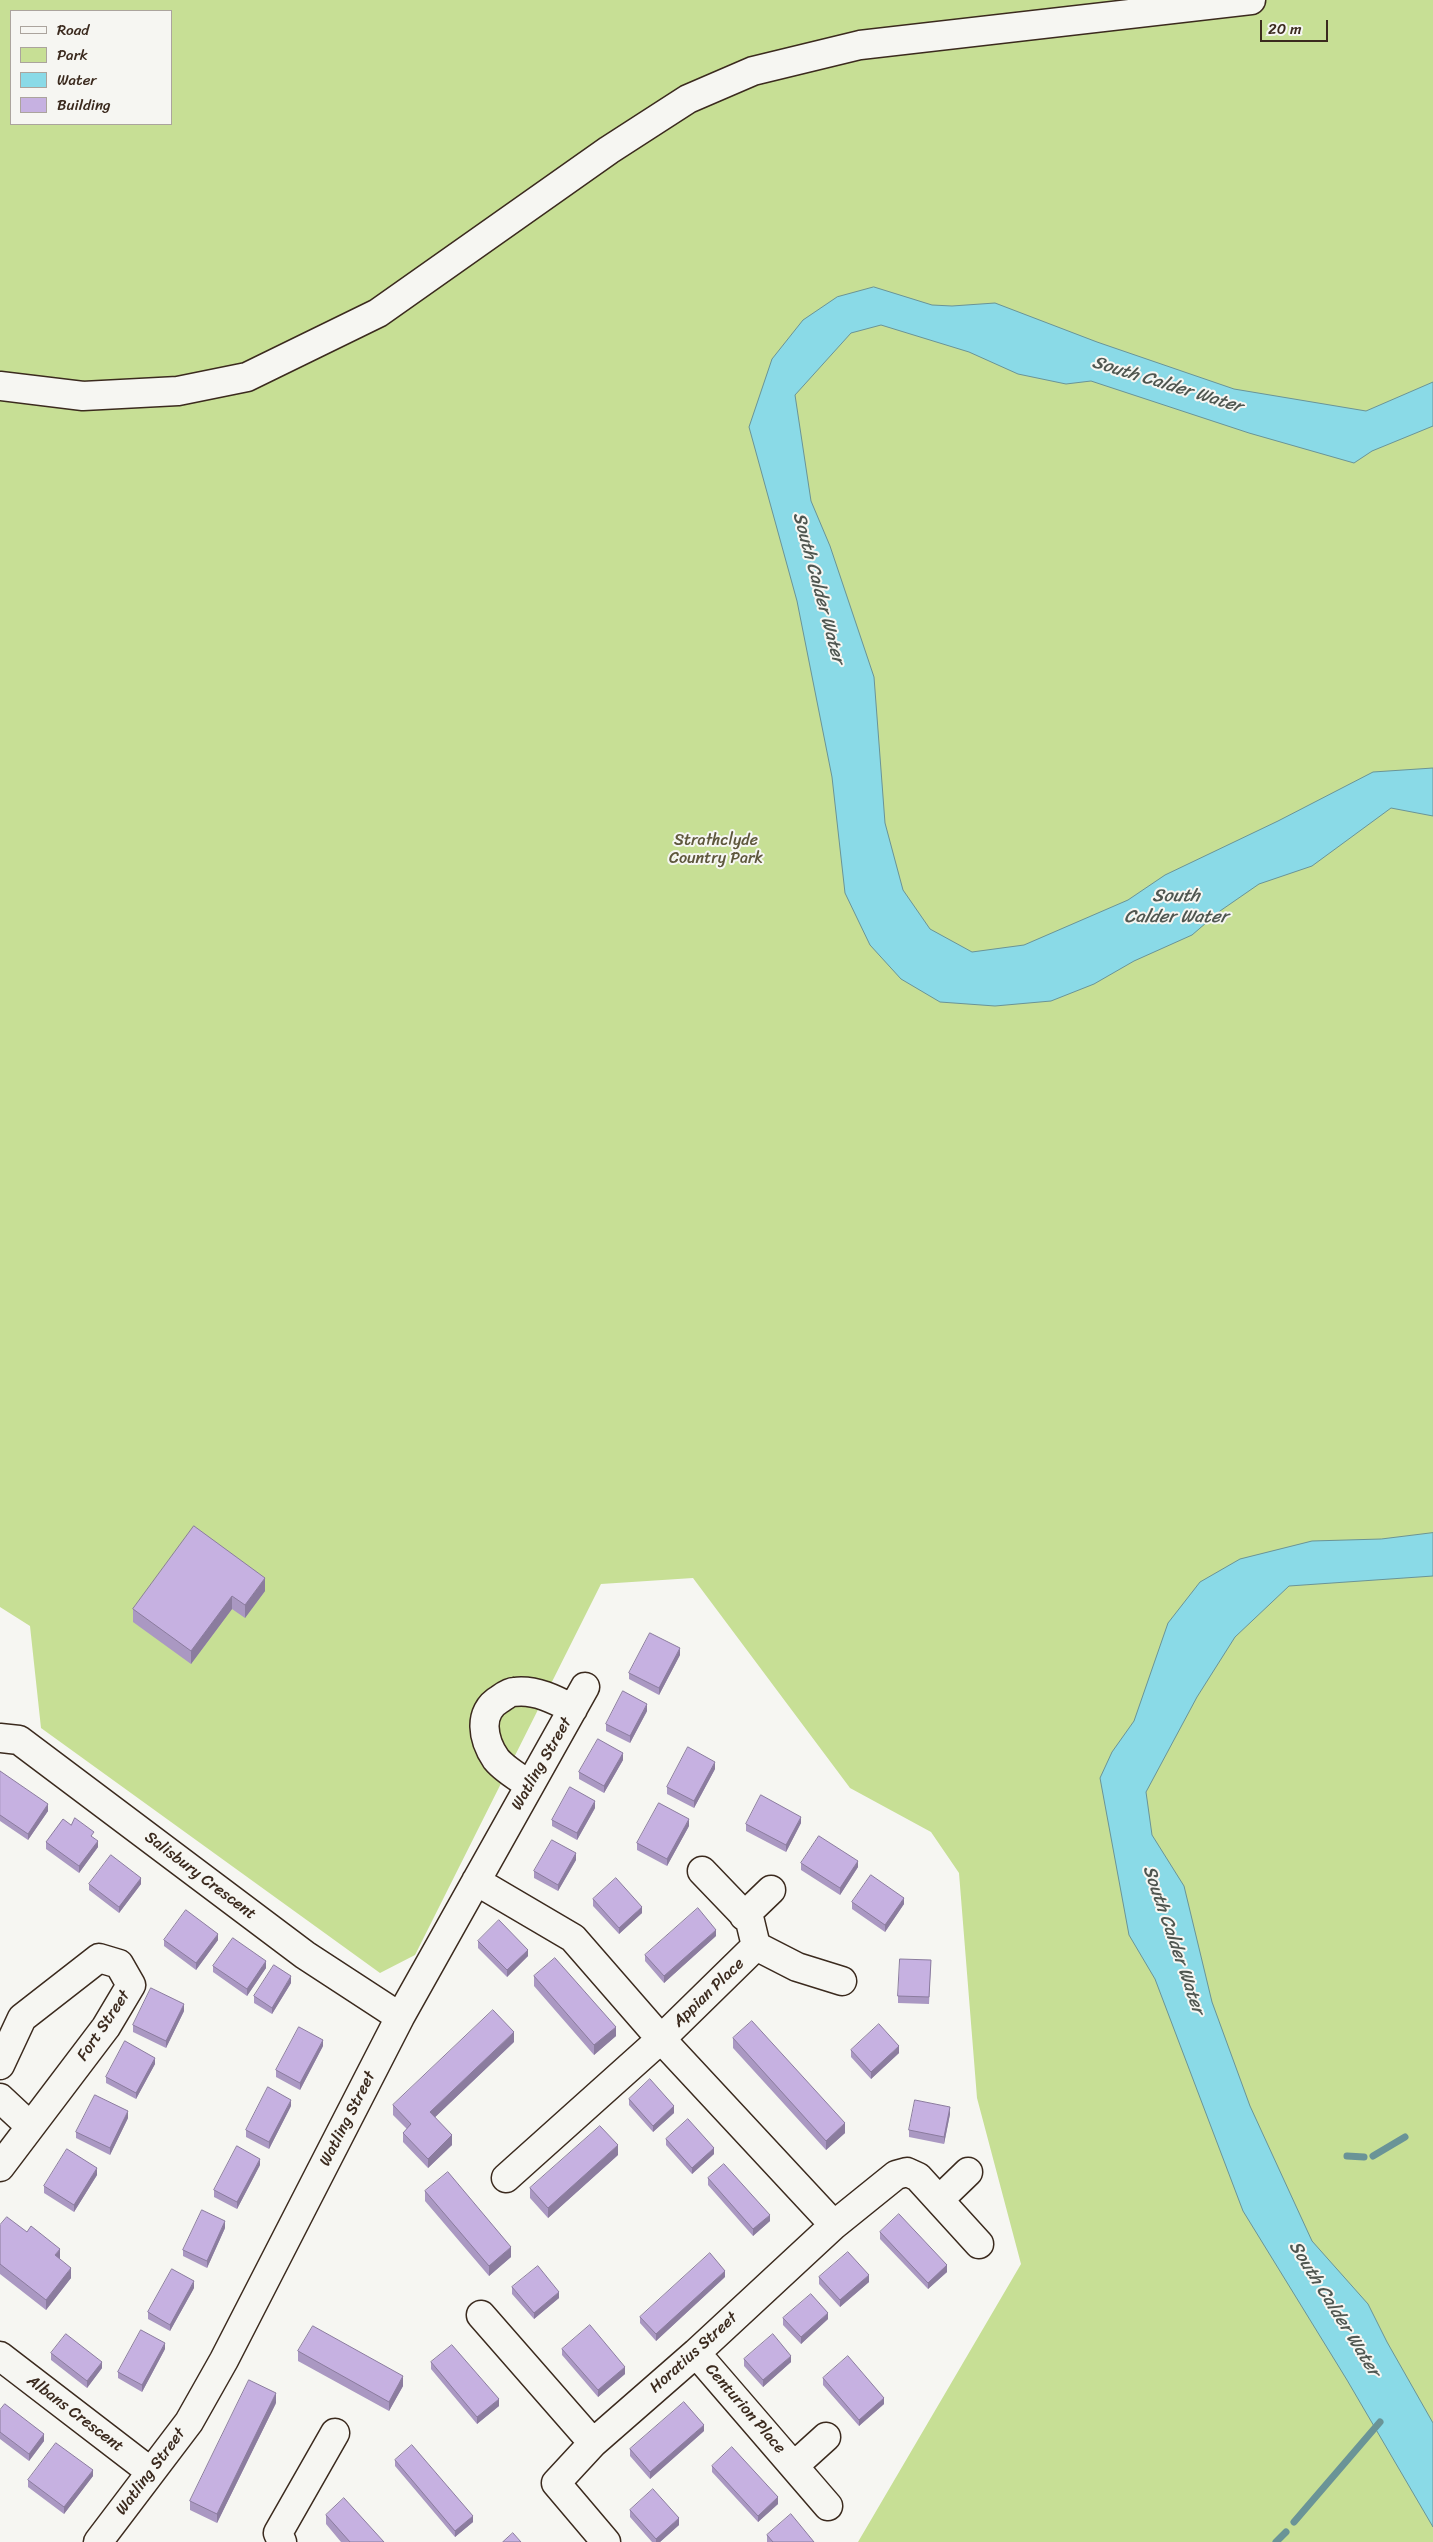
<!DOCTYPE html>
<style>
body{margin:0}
#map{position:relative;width:1433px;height:2542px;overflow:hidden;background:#f6f6f2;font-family:Sriracha,sans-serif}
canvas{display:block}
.legend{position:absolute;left:10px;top:10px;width:162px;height:115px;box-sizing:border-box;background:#f6f6f2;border:1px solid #aba49d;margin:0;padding:6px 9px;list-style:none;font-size:15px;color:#3b2a1e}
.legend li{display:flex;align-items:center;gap:10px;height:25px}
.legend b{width:25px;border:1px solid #aba49d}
.scale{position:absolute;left:1260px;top:20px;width:68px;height:22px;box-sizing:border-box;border:2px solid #3b2a1e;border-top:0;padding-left:6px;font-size:15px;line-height:18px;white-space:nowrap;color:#3b2a1e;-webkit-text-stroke:4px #f6f6f2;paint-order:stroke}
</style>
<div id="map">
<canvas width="1433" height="2542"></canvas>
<ul class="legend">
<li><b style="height:6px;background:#f6f6f2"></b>Road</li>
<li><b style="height:14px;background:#c7df95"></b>Park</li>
<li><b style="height:14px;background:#8adae7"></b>Water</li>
<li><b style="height:14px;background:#c6b1e1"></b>Building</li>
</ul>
<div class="scale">20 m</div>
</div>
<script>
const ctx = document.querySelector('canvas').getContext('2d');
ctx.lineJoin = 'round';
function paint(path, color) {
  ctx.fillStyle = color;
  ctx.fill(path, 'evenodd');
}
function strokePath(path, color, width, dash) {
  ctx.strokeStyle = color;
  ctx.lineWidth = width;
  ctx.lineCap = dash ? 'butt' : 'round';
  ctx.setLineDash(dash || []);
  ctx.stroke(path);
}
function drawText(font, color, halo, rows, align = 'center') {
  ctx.font = font + ' Sriracha,sans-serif';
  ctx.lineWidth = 4;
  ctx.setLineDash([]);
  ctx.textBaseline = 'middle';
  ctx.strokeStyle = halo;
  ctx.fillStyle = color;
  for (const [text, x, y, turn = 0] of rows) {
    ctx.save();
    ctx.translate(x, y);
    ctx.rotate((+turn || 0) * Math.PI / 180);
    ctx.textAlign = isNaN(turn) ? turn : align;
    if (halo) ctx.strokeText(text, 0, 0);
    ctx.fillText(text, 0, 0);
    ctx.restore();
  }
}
paint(new Path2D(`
 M 0,0 L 1433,0 L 1433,2542 L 858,2542 L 1021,2264 L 977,2098 L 959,1873 L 931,1832 L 850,1788 L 693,1578 L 601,1584 L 415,1955 L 380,1973 L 41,1728 L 30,1626 L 0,1607 ZM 11,11 L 171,11 L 171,124 L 11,124 Z`), '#c7df95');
const water = new Path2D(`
 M 874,287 L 932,305 L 952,306 L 995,303 L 1097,342 L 1234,389 L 1366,411 L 1433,382 L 1433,426 L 1372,451 L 1354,463 L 1249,433 L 1091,381 L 1066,384 L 1018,374 L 969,352 L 881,325 L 851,333 L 795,395 L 811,501 L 830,546 L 874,677 L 885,823 L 903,890 L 930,929 L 972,952 L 1024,945 L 1128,900 L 1165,875 L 1278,821 L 1373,772 L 1433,768 L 1433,816 L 1391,808 L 1312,866 L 1259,884 L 1220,911 L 1192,935 L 1134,961 L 1094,984 L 1051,1001 L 995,1006 L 940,1002 L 901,979 L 870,945 L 845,893 L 832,777 L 797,601 L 749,427 L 772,359 L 803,320 L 837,297 Z
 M 1433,1533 L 1433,1576 L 1289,1586 L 1235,1637 L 1197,1697 L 1146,1792 L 1152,1835 L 1184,1886 L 1212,2002 L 1250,2106 L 1312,2241 L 1368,2304 L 1387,2342 L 1433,2423 L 1433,2527 L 1347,2380 L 1243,2211 L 1155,1979 L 1129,1935 L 1100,1778 L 1112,1752 L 1134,1721 L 1168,1623 L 1200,1582 L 1240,1559 L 1312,1541 L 1381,1539 Z`);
paint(water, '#8adae7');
strokePath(water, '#6a9497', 1);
strokePath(new Path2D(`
 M 1347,2156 L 1364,2157
 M 1373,2156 L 1405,2137
 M 1294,2522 L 1380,2422
 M 1276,2542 L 1286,2532`), '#6a9497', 7);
const minor = new Path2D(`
 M 0,386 L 83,396 L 178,391 L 247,377 L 378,313 L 609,150 L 657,119 L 688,99 L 753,71 L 860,45 L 1251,0
 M 0,1738 L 19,1740 L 305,1955 L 400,2017
 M 530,1785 C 519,1778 504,1769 496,1759 C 483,1740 477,1712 500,1699 C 504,1696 510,1692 514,1692 C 535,1689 556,1700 573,1709
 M 702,1871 L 750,1921 L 756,1946
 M 476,1881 L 573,1938 L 661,2039 L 834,2225 L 696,2353 L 593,2443 L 556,2483 L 606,2542
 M 744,1916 L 771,1890
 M 0,2065 L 22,2018 L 99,1958 L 119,1964 L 131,1985 L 106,2027 L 0,2167
 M 0,2098 L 30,2126
 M 506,2178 L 661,2039 L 756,1946 L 797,1967 L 842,1981
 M 939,2200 L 968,2172
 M 834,2225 L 896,2175 L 907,2172 L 918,2177 L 979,2244
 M 481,2315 L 593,2443
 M 696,2353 L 828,2506
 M 0,2356 L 151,2472
 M 794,2466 L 826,2437
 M 98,2542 L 189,2422 L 224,2360 L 400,2017 L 585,1687
 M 282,2542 L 278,2533 L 335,2433`);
strokePath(minor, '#3b2a1e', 31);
strokePath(minor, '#f6f6f2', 28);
paint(new Path2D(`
 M 265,1591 L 245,1618 L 232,1609 L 191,1664 L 133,1622 L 133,1609 Z
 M 680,1655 L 659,1695 L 629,1679 L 629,1673 Z
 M 647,1711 L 630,1743 L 606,1731 L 606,1724 Z
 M 623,1760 L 604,1793 L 579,1779 L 579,1772 Z
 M 715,1769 L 694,1808 L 667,1794 L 667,1787 Z
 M 0,1771 L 48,1811 L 28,1840 L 0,1821 Z
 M 595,1808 L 577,1840 L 552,1826 L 552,1820 Z
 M 801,1823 L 786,1852 L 746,1831 L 746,1824 Z
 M 71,1825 L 94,1838 L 98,1847 L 79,1873 L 46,1849 L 46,1842 Z
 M 689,1826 L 667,1866 L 637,1850 L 637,1843 Z
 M 576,1860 L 558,1891 L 534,1878 L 534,1871 Z
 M 801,1863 L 858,1867 L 840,1895 L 801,1870 Z
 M 89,1884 L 141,1884 L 119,1913 L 89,1890 Z
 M 593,1899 L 642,1913 L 619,1934 L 593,1906 Z
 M 852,1902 L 904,1904 L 885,1932 L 852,1909 Z
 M 716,1936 L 664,1983 L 645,1961 L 645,1955 Z
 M 164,1940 L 218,1940 L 196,1970 L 164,1946 Z
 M 478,1941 L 528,1956 L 507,1977 L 478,1948 Z
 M 931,1960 L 929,2004 L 898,2003 L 898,1996 Z
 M 213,1966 L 266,1968 L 247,1996 L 213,1972 Z
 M 534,1976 L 616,2036 L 594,2055 L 534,1986 Z
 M 291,1983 L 272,2014 L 254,2003 L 254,1996 Z
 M 184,2011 L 166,2048 L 133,2032 L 133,2025 Z
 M 733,2038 L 845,2133 L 826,2150 L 733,2048 Z
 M 514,2042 L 435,2117 L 452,2145 L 428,2168 L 403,2142 L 403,2133 L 407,2129 L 393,2115 L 393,2105 Z
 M 323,2046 L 300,2090 L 276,2077 L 276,2070 Z
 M 851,2050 L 899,2053 L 871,2079 L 851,2057 Z
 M 155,2064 L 136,2099 L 106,2083 L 106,2077 Z
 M 629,2099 L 674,2113 L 653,2132 L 629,2105 Z
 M 291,2106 L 269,2149 L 246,2137 L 246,2130 Z
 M 950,2114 L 944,2144 L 909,2137 L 909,2130 Z
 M 128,2118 L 110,2155 L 76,2138 L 76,2132 Z
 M 666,2139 L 714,2154 L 692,2174 L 666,2145 Z
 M 618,2155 L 548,2218 L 530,2198 L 530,2188 Z
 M 260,2165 L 237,2209 L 214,2197 L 214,2190 Z
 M 97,2175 L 74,2212 L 44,2193 L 44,2186 Z
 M 708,2178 L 770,2221 L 753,2236 L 708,2185 Z
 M 425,2191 L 511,2257 L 489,2276 L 425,2201 Z
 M 0,2225 L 60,2259 L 71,2278 L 46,2310 L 0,2274 Z
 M 225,2228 L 207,2268 L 183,2256 L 183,2250 Z
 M 880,2232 L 947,2272 L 928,2289 L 880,2239 Z
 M 725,2277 L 656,2341 L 640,2323 L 640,2317 Z
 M 819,2277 L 869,2282 L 840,2307 L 819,2284 Z
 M 512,2287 L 559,2298 L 534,2319 L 512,2294 Z
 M 194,2288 L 170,2331 L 148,2319 L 148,2312 Z
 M 783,2318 L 828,2319 L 801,2344 L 783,2325 Z
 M 165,2349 L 142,2392 L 118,2378 L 118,2372 Z
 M 562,2349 L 625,2374 L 598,2397 L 562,2355 Z
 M 298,2351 L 403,2386 L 389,2411 L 298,2361 Z
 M 51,2353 L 102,2368 L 87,2388 L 51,2360 Z
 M 744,2359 L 791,2362 L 763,2387 L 744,2366 Z
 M 431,2362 L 499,2406 L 477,2424 L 431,2369 Z
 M 823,2378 L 884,2404 L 859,2426 L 823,2385 Z
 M 276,2403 L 217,2523 L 190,2510 L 190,2501 Z
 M 0,2410 L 44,2441 L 29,2461 L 0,2439 Z
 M 704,2431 L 650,2479 L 630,2456 L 630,2449 Z
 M 395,2460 L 473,2522 L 455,2537 L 395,2466 Z
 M 712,2466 L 778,2504 L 758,2522 L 712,2472 Z
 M 93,2476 L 64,2514 L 28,2487 L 28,2480 Z
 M 630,2510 L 679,2525 L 660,2542 L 652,2542 L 630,2517 Z
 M 326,2515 L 384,2542 L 341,2542 L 326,2524 Z
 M 767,2535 L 814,2542 L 767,2542 Z`), '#aa98c2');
paint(new Path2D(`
 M 265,1578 L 265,1591 L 245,1618 L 245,1605 Z
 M 232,1596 L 232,1609 L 191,1664 L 191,1651 Z
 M 680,1648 L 680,1655 L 659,1695 L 659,1688 Z
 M 647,1704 L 647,1711 L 630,1743 L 630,1736 Z
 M 623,1753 L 623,1760 L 604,1793 L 604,1786 Z
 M 715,1762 L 715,1769 L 694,1808 L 694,1801 Z
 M 595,1801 L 595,1808 L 577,1840 L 577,1833 Z
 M 48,1804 L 48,1811 L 28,1840 L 28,1834 Z
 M 801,1817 L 801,1823 L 786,1852 L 786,1845 Z
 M 689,1819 L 689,1826 L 667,1866 L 667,1859 Z
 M 98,1841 L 98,1847 L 79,1873 L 79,1866 Z
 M 576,1853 L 576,1860 L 558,1891 L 558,1885 Z
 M 858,1861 L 858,1867 L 840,1895 L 840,1888 Z
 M 141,1878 L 141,1884 L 119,1913 L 119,1907 Z
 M 904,1898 L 904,1904 L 885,1932 L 885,1925 Z
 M 642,1907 L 642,1913 L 619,1934 L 619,1928 Z
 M 716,1930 L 716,1936 L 664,1983 L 664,1976 Z
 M 218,1934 L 218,1940 L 196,1970 L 196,1963 Z
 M 528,1950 L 528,1956 L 507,1977 L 507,1970 Z
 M 266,1961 L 266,1968 L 247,1996 L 247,1989 Z
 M 291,1976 L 291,1983 L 272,2014 L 272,2008 Z
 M 184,2004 L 184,2011 L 166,2048 L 166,2041 Z
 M 616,2027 L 616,2036 L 594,2055 L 594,2045 Z
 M 514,2032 L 514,2042 L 430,2122 L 430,2112 Z
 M 323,2040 L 323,2046 L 300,2090 L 300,2083 Z
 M 899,2046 L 899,2053 L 871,2079 L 871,2072 Z
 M 155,2058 L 155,2064 L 136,2099 L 136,2093 Z
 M 291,2100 L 291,2106 L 269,2149 L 269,2142 Z
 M 674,2106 L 674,2113 L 653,2132 L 653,2126 Z
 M 950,2107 L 950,2114 L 944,2144 L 944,2137 Z
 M 128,2111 L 128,2118 L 110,2155 L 110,2148 Z
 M 845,2123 L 845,2133 L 826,2150 L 826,2141 Z
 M 452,2135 L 452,2145 L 428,2168 L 428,2159 Z
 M 618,2145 L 618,2155 L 548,2218 L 548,2208 Z
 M 714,2148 L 714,2154 L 692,2174 L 692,2168 Z
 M 260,2159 L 260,2165 L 237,2209 L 237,2202 Z
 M 97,2168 L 97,2175 L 74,2212 L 74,2205 Z
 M 770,2215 L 770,2221 L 753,2236 L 753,2229 Z
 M 225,2221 L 225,2228 L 207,2268 L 207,2261 Z
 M 511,2247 L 511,2257 L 489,2276 L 489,2266 Z
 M 60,2249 L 60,2259 L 55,2265 L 55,2255 Z
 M 947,2265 L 947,2272 L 928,2289 L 928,2283 Z
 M 71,2268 L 71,2278 L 46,2310 L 46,2300 Z
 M 725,2271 L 725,2277 L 656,2341 L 656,2334 Z
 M 869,2275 L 869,2282 L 840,2307 L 840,2300 Z
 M 194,2281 L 194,2288 L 170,2331 L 170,2325 Z
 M 559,2292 L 559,2298 L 534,2319 L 534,2313 Z
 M 828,2313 L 828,2319 L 801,2344 L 801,2337 Z
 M 165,2343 L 165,2349 L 142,2392 L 142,2385 Z
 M 791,2356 L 791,2362 L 763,2387 L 763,2380 Z
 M 102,2362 L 102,2368 L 87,2388 L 87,2381 Z
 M 625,2367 L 625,2374 L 598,2397 L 598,2390 Z
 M 403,2376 L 403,2386 L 389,2411 L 389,2402 Z
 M 276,2393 L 276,2403 L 217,2523 L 217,2514 Z
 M 884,2398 L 884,2404 L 859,2426 L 859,2420 Z
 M 499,2399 L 499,2406 L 477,2424 L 477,2417 Z
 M 704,2425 L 704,2431 L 650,2479 L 650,2472 Z
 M 44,2434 L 44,2441 L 29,2461 L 29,2454 Z
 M 93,2470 L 93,2476 L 64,2514 L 64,2507 Z
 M 778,2497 L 778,2504 L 758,2522 L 758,2516 Z
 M 473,2516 L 473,2522 L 455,2537 L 455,2531 Z
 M 679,2518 L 679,2525 L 660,2542 L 656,2542 L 656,2539 Z`), '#8b7c9e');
const building = new Path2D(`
 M 194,1526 L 265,1578 L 245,1605 L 232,1596 L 191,1651 L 133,1609 Z
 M 650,1633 L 680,1648 L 659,1688 L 629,1673 Z
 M 623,1691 L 647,1704 L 630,1736 L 606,1724 Z
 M 598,1739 L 623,1753 L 604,1786 L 579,1772 Z
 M 688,1747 L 715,1762 L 694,1801 L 667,1787 Z
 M 0,1771 L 48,1804 L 28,1834 L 0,1815 Z
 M 570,1787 L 595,1801 L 577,1833 L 552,1820 Z
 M 761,1795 L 801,1817 L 786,1845 L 746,1824 Z
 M 659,1803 L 689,1819 L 667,1859 L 637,1843 Z
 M 75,1818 L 94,1832 L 91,1836 L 98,1841 L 79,1866 L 46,1842 L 63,1819 L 71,1825 Z
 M 819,1836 L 858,1861 L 840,1888 L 801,1863 Z
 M 552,1840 L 576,1853 L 558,1885 L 534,1871 Z
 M 111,1855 L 141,1878 L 119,1907 L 89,1884 Z
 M 871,1875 L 904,1898 L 885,1925 L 852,1902 Z
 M 616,1878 L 642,1907 L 619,1928 L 593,1899 Z
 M 698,1908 L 716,1930 L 664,1976 L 645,1955 Z
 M 186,1910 L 218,1934 L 196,1963 L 164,1940 Z
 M 499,1920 L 528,1950 L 507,1970 L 478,1941 Z
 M 233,1938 L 266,1961 L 247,1989 L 213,1966 Z
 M 555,1958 L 616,2027 L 594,2045 L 534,1976 Z
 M 900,1959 L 931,1960 L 929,1997 L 898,1996 Z
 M 274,1965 L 291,1976 L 272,2008 L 254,1996 Z
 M 151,1988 L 184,2004 L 166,2041 L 133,2025 Z
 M 493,2010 L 514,2032 L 430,2112 L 452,2135 L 428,2159 L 403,2133 L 411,2124 L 393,2105 Z
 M 752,2021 L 845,2123 L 826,2141 L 733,2038 Z
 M 879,2024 L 899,2046 L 871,2072 L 851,2050 Z
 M 299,2027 L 323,2040 L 300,2083 L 276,2070 Z
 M 125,2041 L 155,2058 L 136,2093 L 106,2077 Z
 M 650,2079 L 674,2106 L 653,2126 L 629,2099 Z
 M 268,2087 L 291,2100 L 269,2142 L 246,2130 Z
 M 95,2095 L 128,2111 L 110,2148 L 76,2132 Z
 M 915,2100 L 950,2107 L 944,2137 L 909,2130 Z
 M 688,2119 L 714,2148 L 692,2168 L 666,2139 Z
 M 600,2126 L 618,2145 L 548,2208 L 530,2188 Z
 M 237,2146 L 260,2159 L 237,2202 L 214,2190 Z
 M 67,2149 L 97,2168 L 74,2205 L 44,2186 Z
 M 724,2164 L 770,2215 L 753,2229 L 708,2178 Z
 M 448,2172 L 511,2247 L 489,2266 L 425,2191 Z
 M 202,2210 L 225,2221 L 207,2261 L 183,2250 Z
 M 899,2214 L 947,2265 L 928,2283 L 880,2232 Z
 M 7,2217 L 27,2232 L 31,2226 L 60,2249 L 55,2255 L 71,2268 L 46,2300 L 0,2264 L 0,2225 Z
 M 848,2252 L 869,2275 L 840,2300 L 819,2277 Z
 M 710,2253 L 725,2271 L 656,2334 L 640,2317 Z
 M 538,2266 L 559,2292 L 534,2313 L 512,2287 Z
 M 172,2269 L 194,2281 L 170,2325 L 148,2312 Z
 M 811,2294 L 828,2313 L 801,2337 L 783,2318 Z
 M 590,2325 L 625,2367 L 598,2390 L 562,2349 Z
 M 313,2326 L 403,2376 L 389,2402 L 298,2351 Z
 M 141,2330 L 165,2343 L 142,2385 L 118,2372 Z
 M 66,2334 L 102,2362 L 87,2381 L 51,2353 Z
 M 773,2334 L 791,2356 L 763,2380 L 744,2359 Z
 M 452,2345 L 499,2399 L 477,2417 L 431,2362 Z
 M 848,2356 L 884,2398 L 859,2420 L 823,2378 Z
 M 249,2380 L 276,2393 L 217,2514 L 190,2501 Z
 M 684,2402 L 704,2425 L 650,2472 L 630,2449 Z
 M 5,2404 L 44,2434 L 29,2454 L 0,2432 L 0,2410 Z
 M 56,2443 L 93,2470 L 64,2507 L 28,2480 Z
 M 412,2445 L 473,2516 L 455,2531 L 395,2460 Z
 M 732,2447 L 778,2497 L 758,2516 L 712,2466 Z
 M 653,2489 L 679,2518 L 656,2539 L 630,2510 Z
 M 344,2498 L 384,2542 L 350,2542 L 326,2515 Z
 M 791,2514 L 814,2542 L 773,2542 L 767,2535 Z
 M 513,2533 L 521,2542 L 503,2542 Z`);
paint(building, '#c6b1e1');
strokePath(building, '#8b7c9e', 1);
drawText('16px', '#5e573c', '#f6f6f2', [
 ["Strathclyde",716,841],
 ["Country Park",716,859]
]);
drawText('16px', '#3b2a1e', '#f6f6f2', [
 ["Watling Street",542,1764,-60],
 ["Salisbury Crescent",200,1876,37],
 ["Appian Place",709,1993,-44],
 ["Fort Street",104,2026,-56],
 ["Watling Street",348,2119,-63],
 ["Horatius Street",694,2353,-42],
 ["Centurion Place",745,2409,49],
 ["Albans Crescent",75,2414,37],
 ["Watling Street",151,2472,-53]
]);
drawText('italic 18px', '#4f5650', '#f6f6f2', [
 ["South Calder Water",1167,385,17],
 ["South Calder Water",818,588,75],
 ["South",1176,896],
 ["Calder Water",1176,917],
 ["South Calder Water",1173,1940,71],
 ["South Calder Water",1334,2309,58]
]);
</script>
